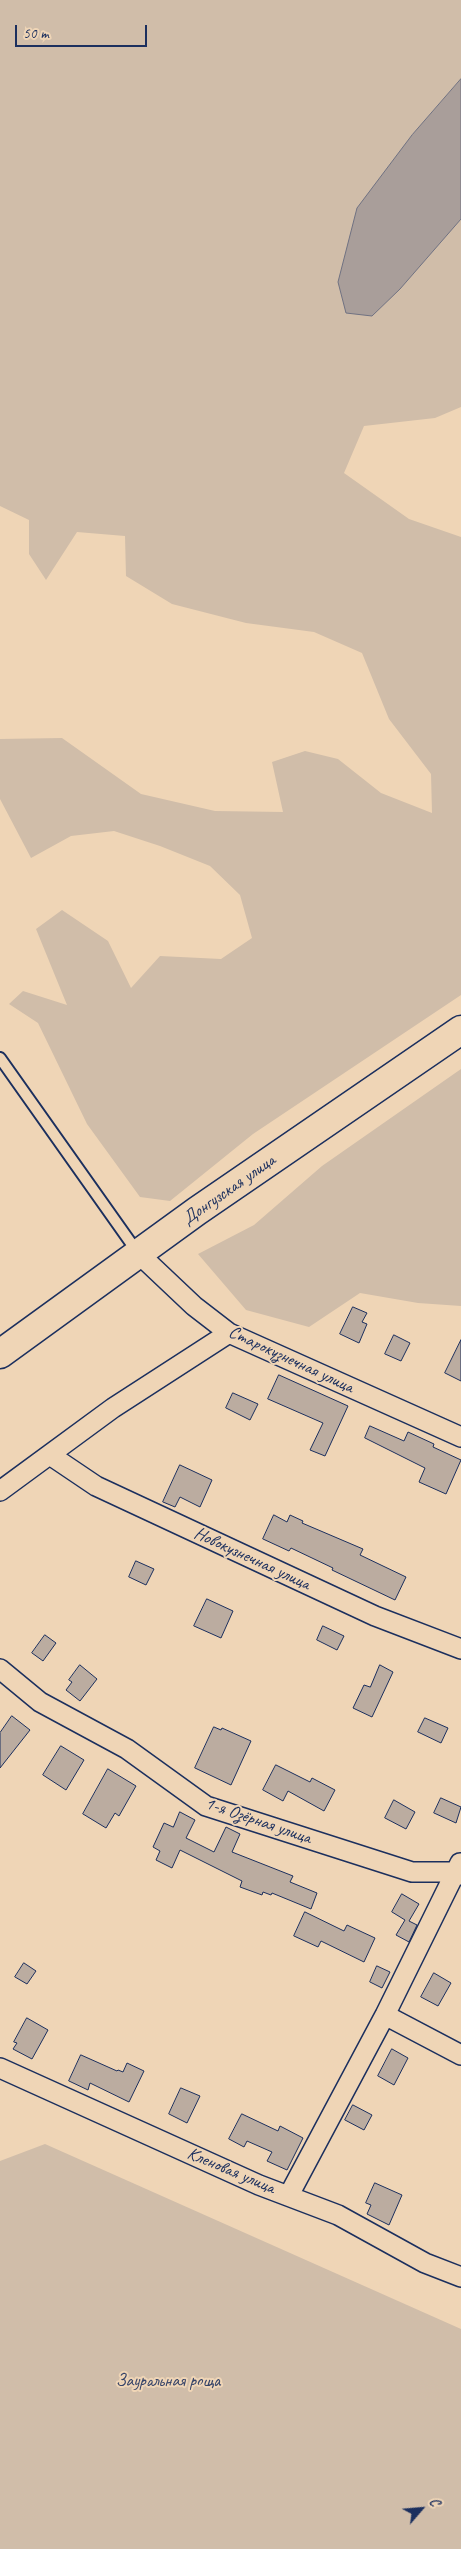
<!DOCTYPE html>
<meta charset="utf-8">
<style>
body{margin:0}
#map{position:relative;width:461px;height:2549px;overflow:hidden;background:#efd5b6;font-family:Caveat,sans-serif}
canvas{display:block}
.north{position:absolute;left:396px;top:2484px;width:50px;height:50px;-webkit-text-stroke:4px #efd5b6;paint-order:stroke;rotate:63deg;font-size:14px;font-weight:700;line-height:20px;text-align:center;color:#1b2f5e}
.north::after{content:'';display:block;margin:auto;width:18px;height:22px;background:#1b2f5e;clip-path:polygon(50% 0,100% 100%,50% 72%,0 100%)}
.scale{position:absolute;left:15px;top:25px;width:132px;height:22px;box-sizing:border-box;border:2px solid #1b2f5e;border-top:0;padding-left:6px;font-size:15px;line-height:18px;white-space:nowrap;color:#1b2f5e;-webkit-text-stroke:4px #efd5b6;paint-order:stroke}
</style>
<div id="map">
<canvas width="461" height="2549"></canvas>
<div class="north">С</div>
<div class="scale">50 m</div>
</div>
<script>
const ctx = document.querySelector('canvas').getContext('2d');
ctx.lineJoin = 'round';
function paint(path, color) {
  ctx.fillStyle = color;
  ctx.fill(path, 'evenodd');
}
function strokePath(path, color, width, dash) {
  ctx.strokeStyle = color;
  ctx.lineWidth = width;
  ctx.lineCap = dash ? 'butt' : 'round';
  ctx.setLineDash(dash || []);
  ctx.stroke(path);
}
function drawText(font, color, halo, rows, align = 'center') {
  ctx.font = font + ' Caveat,sans-serif';
  ctx.lineWidth = 4;
  ctx.setLineDash([]);
  ctx.textBaseline = 'middle';
  ctx.strokeStyle = halo;
  ctx.fillStyle = color;
  for (const [text, x, y, turn = 0] of rows) {
    ctx.save();
    ctx.translate(x, y);
    ctx.rotate((+turn || 0) * Math.PI / 180);
    ctx.textAlign = isNaN(turn) ? turn : align;
    if (halo) ctx.strokeText(text, 0, 0);
    ctx.fillText(text, 0, 0);
    ctx.restore();
  }
}
paint(new Path2D(`
 M 0,0 L 461,0 L 461,407 L 435,418 L 364,426 L 344,473 L 409,519 L 461,537 L 461,995 L 253,1134 L 170,1201 L 140,1197 L 87,1124 L 38,1023 L 9,1004 L 23,991 L 67,1005 L 36,929 L 62,910 L 108,941 L 131,988 L 160,956 L 221,959 L 252,938 L 240,895 L 210,866 L 160,846 L 114,831 L 71,836 L 31,858 L 0,799 L 0,739 L 62,738 L 141,794 L 215,811 L 283,812 L 272,762 L 305,751 L 338,759 L 381,793 L 432,813 L 431,774 L 389,719 L 362,653 L 314,632 L 246,623 L 172,604 L 126,576 L 125,536 L 77,532 L 46,580 L 29,554 L 29,520 L 0,506 Z
 M 461,1069 L 461,1306 L 418,1303 L 360,1293 L 309,1327 L 246,1310 L 198,1254 L 254,1225 L 322,1166 Z
 M 45,2144 L 461,2329 L 461,2549 L 0,2549 L 0,2161 Z`), '#d0bda9');
const water = new Path2D(`
 M 461,79 L 461,219 L 400,289 L 372,316 L 346,313 L 338,282 L 357,208 L 412,135 Z`);
paint(water, '#a99e9a');
strokePath(water, '#707282', 1);
const building = new Path2D(`
 M 353,1307 L 367,1313 L 362,1322 L 367,1324 L 359,1343 L 340,1334 Z
 M 394,1335 L 410,1343 L 401,1361 L 385,1354 Z
 M 461,1340 L 461,1381 L 445,1373 Z
 M 279,1375 L 348,1406 L 325,1456 L 310,1450 L 323,1423 L 268,1399 Z
 M 233,1393 L 258,1404 L 250,1420 L 226,1408 Z
 M 370,1426 L 404,1441 L 408,1432 L 434,1444 L 433,1447 L 461,1460 L 446,1494 L 419,1482 L 425,1468 L 365,1438 Z
 M 180,1465 L 212,1480 L 200,1507 L 180,1497 L 175,1507 L 163,1502 Z
 M 274,1515 L 287,1522 L 290,1515 L 303,1521 L 302,1523 L 363,1549 L 360,1555 L 406,1577 L 395,1600 L 332,1570 L 333,1568 L 291,1548 L 289,1551 L 263,1539 Z
 M 136,1561 L 154,1569 L 146,1585 L 129,1577 Z
 M 207,1599 L 233,1611 L 221,1638 L 194,1626 Z
 M 323,1626 L 344,1636 L 337,1650 L 317,1640 Z
 M 45,1635 L 56,1643 L 43,1661 L 32,1653 Z
 M 80,1665 L 97,1679 L 80,1701 L 66,1690 L 72,1682 L 69,1680 Z
 M 380,1665 L 393,1672 L 372,1717 L 353,1708 L 364,1685 L 370,1687 Z
 M 12,1716 L 30,1730 L 0,1768 L 0,1733 Z
 M 425,1718 L 448,1728 L 441,1743 L 418,1732 Z
 M 214,1727 L 221,1730 L 222,1728 L 251,1741 L 231,1785 L 195,1768 Z
 M 61,1746 L 84,1760 L 66,1790 L 43,1775 Z
 M 276,1765 L 310,1782 L 312,1778 L 335,1790 L 324,1811 L 288,1791 L 283,1801 L 263,1790 Z
 M 108,1769 L 136,1786 L 119,1816 L 115,1813 L 106,1828 L 83,1814 Z
 M 441,1798 L 461,1807 L 456,1823 L 434,1813 Z
 M 394,1800 L 415,1812 L 406,1829 L 385,1818 Z
 M 180,1812 L 195,1820 L 186,1838 L 214,1852 L 226,1827 L 240,1834 L 232,1852 L 293,1876 L 290,1882 L 317,1893 L 311,1909 L 272,1893 L 271,1895 L 263,1892 L 262,1895 L 240,1887 L 242,1881 L 180,1850 L 172,1868 L 156,1860 L 160,1851 L 153,1847 L 164,1823 L 173,1827 Z
 M 402,1894 L 419,1904 L 409,1921 L 417,1925 L 409,1942 L 396,1935 L 405,1920 L 392,1912 Z
 M 305,1912 L 344,1931 L 347,1925 L 375,1938 L 364,1962 L 321,1941 L 318,1947 L 294,1936 Z
 M 24,1963 L 36,1971 L 27,1984 L 15,1977 Z
 M 377,1966 L 390,1972 L 382,1988 L 370,1982 Z
 M 434,1973 L 451,1983 L 438,2006 L 421,1997 Z
 M 27,2018 L 48,2030 L 32,2059 L 13,2049 L 17,2043 L 14,2042 Z
 M 392,2049 L 408,2058 L 394,2085 L 378,2076 Z
 M 81,2055 L 117,2071 L 118,2070 L 123,2072 L 127,2063 L 144,2071 L 129,2102 L 90,2083 L 88,2090 L 69,2081 Z
 M 181,2088 L 200,2096 L 187,2123 L 169,2114 Z
 M 353,2105 L 372,2115 L 364,2130 L 345,2120 Z
 M 242,2114 L 278,2131 L 280,2126 L 303,2138 L 287,2170 L 267,2161 L 272,2152 L 247,2141 L 244,2147 L 229,2139 Z
 M 375,2183 L 402,2195 L 389,2225 L 367,2214 L 371,2205 L 366,2203 Z`);
paint(building, '#bbaca0');
strokePath(building, '#1b2f5e', 1);
const lane = new Path2D(`
 M 0,1058 L 138,1253`);
const street = new Path2D(`
 M 139,1254 L 194,1306 L 229,1333 L 461,1437
 M 50,1455 L 96,1486 L 375,1616 L 461,1649
 M 0,1491 L 113,1408 L 229,1333
 M 0,1669 L 40,1702 L 127,1749 L 206,1806 L 412,1872 L 456,1872 L 461,1875
 M 385,2015 L 461,2055
 M 0,2068 L 259,2185 L 338,2215 L 425,2263 L 461,2277
 M 289,2195 L 385,2015 L 460,1863`);
const primary = new Path2D(`
 M 0,1354 L 197,1211 L 461,1030`);
strokePath(lane, '#1b2f5e', 14);
strokePath(street, '#1b2f5e', 22);
strokePath(primary, '#1b2f5e', 31);
strokePath(lane, '#efd5b6', 10);
strokePath(street, '#efd5b6', 19);
strokePath(primary, '#efd5b6', 28);
drawText('18px', '#1b2f5e', '#efd5b6', [
 ["Донгузская улица",229,1190,-35],
 ["Старокузнечная улица",291,1360,25],
 ["Новокузнечная улица",252,1559,25],
 ["1-я Озёрная улица",258,1821,19],
 ["Кленовая улица",231,2171,23]
]);
drawText('18px', '#364469', '#efd5b6', [
 ["Зауральная роща",168,2381]
]);
</script>
